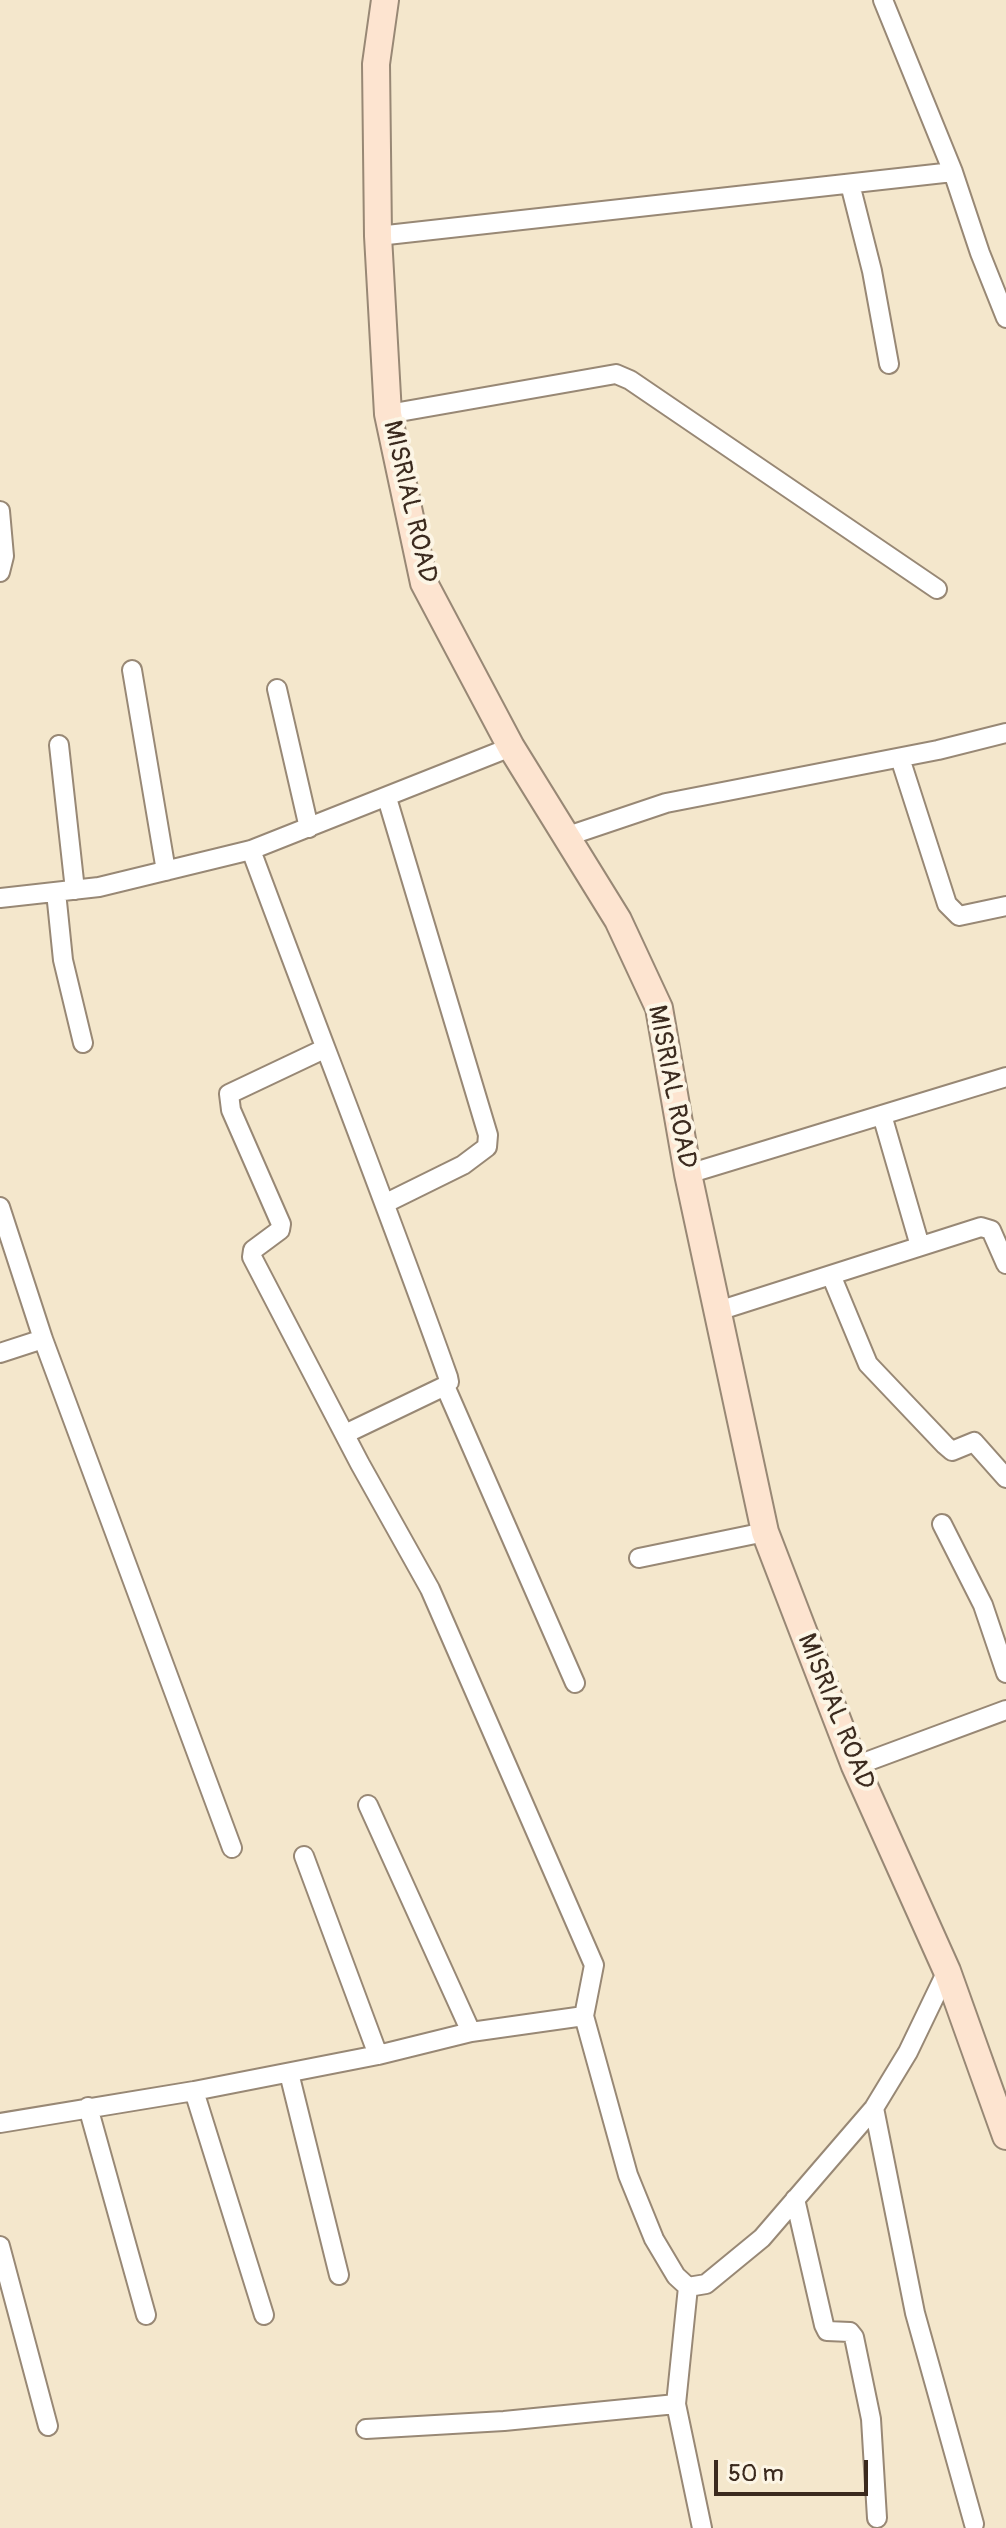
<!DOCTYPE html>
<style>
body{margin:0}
#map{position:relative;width:1006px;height:2528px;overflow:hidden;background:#f4e7cc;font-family:Pangolin,sans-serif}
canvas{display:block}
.scale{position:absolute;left:714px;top:2460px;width:154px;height:36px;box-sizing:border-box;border:4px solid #3b2a1e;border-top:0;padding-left:10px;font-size:24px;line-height:28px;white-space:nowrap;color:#3b2a1e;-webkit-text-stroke:6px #fcf5e5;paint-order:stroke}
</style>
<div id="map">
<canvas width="1006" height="2528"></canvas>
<div class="scale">50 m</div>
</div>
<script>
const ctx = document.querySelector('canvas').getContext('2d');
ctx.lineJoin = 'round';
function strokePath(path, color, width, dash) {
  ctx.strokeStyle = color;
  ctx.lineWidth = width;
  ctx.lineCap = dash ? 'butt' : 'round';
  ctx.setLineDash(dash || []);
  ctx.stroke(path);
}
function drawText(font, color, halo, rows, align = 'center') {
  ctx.font = font + ' Pangolin,sans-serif';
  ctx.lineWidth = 8;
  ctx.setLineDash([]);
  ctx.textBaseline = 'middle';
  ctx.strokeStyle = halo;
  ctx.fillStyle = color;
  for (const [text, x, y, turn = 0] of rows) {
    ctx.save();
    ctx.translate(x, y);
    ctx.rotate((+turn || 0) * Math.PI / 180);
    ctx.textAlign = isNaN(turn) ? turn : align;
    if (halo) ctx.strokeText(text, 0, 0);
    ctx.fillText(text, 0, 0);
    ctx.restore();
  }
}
const minor = new Path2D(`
 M 883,0 L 953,172 L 980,253 L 1006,318
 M 850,184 L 872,271 L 889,364
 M 378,236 L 953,172
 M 388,414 L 616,374 L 630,380 L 937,589
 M 0,511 L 4,556 L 0,572
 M 132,670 L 166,871
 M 277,689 L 309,828
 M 59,745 L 75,890
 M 900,758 L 947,904 L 959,916 L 1006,906
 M 565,837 L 666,803 L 938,750 L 1006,733
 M 251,850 C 316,1026 385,1200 448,1377 L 449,1382 L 445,1386 L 345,1434
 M 56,892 L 63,960 L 83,1043
 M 0,898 L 99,887 L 251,850 L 511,747
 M 324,1049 L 229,1094 L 231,1110 L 281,1224 L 280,1230 L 253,1250 L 252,1257 L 360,1464 L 430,1589 L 594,1965 L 584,2016 L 628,2175 L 654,2239 L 676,2276 L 688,2287 L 706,2284 L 762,2238 L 874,2108 L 908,2052 L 947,1971
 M 882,1115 L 920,1246
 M 688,1174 L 1006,1077
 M 386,1203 L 463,1165 L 487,1147 L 488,1135 L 387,798
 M 0,1207 L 43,1339 L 232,1848
 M 831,1275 L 868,1364 L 945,1445 L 952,1451 L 974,1442 L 1006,1478
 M 718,1311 L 981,1227 L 991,1230 L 1006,1264
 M 0,1353 L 43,1339
 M 445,1386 L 575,1683
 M 942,1524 L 983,1605 L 1006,1673
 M 639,1558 L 765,1532
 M 855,1766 L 1006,1710
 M 368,1805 L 471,2032
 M 304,1856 L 378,2055
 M 289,2073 L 339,2275
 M 194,2091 L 264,2315
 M 88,2107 L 146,2315
 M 874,2108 L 915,2313 L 974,2524
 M 0,2123 L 194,2091 L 378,2055 L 471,2032 L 584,2016
 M 795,2199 L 824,2325 L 827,2331 L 850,2332 L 854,2337 L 871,2419 L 877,2518
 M 0,2246 L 48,2426
 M 688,2287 L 676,2404 L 702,2528
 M 366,2429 L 504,2421 L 676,2404`);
const secondary = new Path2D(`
 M 385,0 L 376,64 L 378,236 L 388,414 L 424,583 L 511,747 L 618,920 L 659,1008 L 688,1174 L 765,1532 L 855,1766 L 947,1971 L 1006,2136`);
strokePath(minor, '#988875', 22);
strokePath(secondary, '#988875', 30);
strokePath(minor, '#fff', 18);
strokePath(secondary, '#fde4d0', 26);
drawText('26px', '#3b2a1e', '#fcf5e5', [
 ["MISRIAL ROAD",409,502,77],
 ["MISRIAL ROAD",671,1087,79],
 ["MISRIAL ROAD",835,1712,68]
]);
</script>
